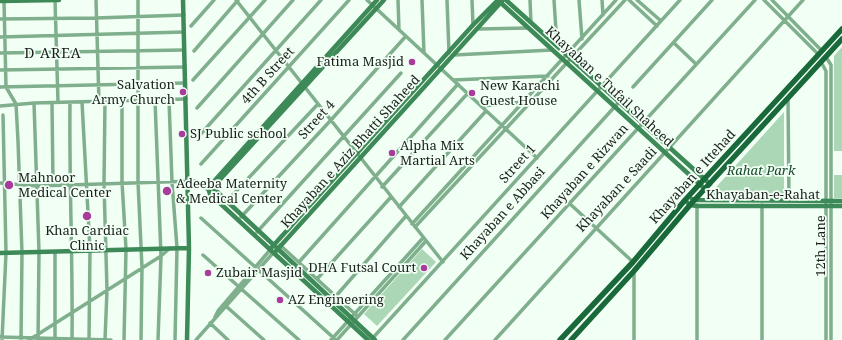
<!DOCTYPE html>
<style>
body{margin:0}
canvas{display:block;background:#f1fff4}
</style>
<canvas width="842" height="340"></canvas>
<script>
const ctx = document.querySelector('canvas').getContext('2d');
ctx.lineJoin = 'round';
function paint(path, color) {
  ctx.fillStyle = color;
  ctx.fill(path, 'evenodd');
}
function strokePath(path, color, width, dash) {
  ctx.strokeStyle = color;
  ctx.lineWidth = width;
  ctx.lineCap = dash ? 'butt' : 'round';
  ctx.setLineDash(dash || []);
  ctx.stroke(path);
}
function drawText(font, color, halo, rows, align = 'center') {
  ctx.font = font + ' "Noto Serif",serif';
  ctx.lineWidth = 3.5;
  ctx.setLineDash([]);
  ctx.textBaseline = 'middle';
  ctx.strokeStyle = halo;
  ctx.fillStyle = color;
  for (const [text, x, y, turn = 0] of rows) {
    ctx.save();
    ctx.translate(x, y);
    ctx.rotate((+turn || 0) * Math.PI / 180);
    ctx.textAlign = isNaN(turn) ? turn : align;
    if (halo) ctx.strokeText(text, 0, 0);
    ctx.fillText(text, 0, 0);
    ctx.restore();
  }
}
paint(new Path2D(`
 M 842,47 L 842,151 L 834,151 L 834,56 Z
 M 784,112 L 784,196 L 709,195 Z
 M 834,175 L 842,175 L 842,198 L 834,198 Z
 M 422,249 L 436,262 L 377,326 L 364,314 Z`), '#abd7b6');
strokePath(new Path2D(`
 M 55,0 L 58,102
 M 96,0 L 99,102
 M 138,0 L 138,182 L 142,268 L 141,340
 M 236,0 L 443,262
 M 367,0 L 537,158
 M 398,0 L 399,30
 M 422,0 L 424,53
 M 447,0 L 449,53
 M 472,0 L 473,25
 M 530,0 L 531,23
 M 554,0 L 557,46
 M 579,0 L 582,39
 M 602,0 L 603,15
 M 629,0 L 657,26
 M 637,0 L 661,21
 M 764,0 L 819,55
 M 772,0 L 822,51
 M 4,1 L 6,87 L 16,104 L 18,141 L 22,253 L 21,340
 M 0,19 L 96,18 L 184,15
 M 191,26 L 214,0
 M 478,29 L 528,28
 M 0,37 L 184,32
 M 674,43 L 696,64
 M 194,51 L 238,0
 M 0,53 L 184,50
 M 454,55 L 552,50
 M 826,57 L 831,65 L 831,340
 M 821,62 L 826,71 L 826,340
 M 0,70 L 185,67
 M 193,80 L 265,0
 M 453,80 L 548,76
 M 0,87 L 185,83
 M 633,87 L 712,0
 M 788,99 L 789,201
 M 155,100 L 161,256 L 158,340
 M 169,100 L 172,182 L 177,248 L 175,340
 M 122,101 L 122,182 L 126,249 L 124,340
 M 70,102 C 69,181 73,261 72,340
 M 82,102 L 90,250 L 89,340
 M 34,103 L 39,252 L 38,340
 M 52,103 L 53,185
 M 0,106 L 34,103 L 186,99
 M 481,106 L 524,102
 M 197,108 L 293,0
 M 199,136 L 321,0
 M 201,164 L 349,0
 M 0,183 L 37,186 L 195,181 L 207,189 L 214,189
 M 382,187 L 468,93
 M 226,202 L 318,104
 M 569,203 L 633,262
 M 697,205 L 697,340
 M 399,207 L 486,111
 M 241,217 L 331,120 L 406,36
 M 201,218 L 336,340
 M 412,224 L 616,0
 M 415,227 L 625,0
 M 257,232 L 401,73
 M 280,245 L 356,315
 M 203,255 L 299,340
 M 299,262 L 458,84
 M 317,279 L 391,197
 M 336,296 L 406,216
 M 227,307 L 264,340
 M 215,317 L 218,311 L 270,250
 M 210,323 L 228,340
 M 0,337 L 111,340
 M 2,340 L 6,253 L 3,115
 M 29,340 L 161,256 L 170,248
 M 55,340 L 55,252
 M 105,340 L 107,290 L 104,184 L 105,101
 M 196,340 L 273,253
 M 331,340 L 423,238
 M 337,340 L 426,241
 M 371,340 L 680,0
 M 403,340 L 619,102
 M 445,340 L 755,0
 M 495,340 L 803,0
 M 634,340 L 634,271
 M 762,340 L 762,205`), '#80af8d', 3.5);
strokePath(new Path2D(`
 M 183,0 L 189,248 L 187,340
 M 506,0 L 710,184
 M 0,1 L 59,0
 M 500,2 L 705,189
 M 692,199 L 697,200 L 842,201
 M 685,200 L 690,205 L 697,206 L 842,206
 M 272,247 L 473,25 L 498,0
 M 275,252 L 503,0
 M 0,253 L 189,248
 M 368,340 L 210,194 L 208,188 L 377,0
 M 375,340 L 214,189 L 215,185 L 384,0`), '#3e8958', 4.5);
strokePath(new Path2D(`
 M 560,340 L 633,262 L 685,200 L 842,29
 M 571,340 L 634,271 L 690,205 L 842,39`), '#1a693b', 5.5);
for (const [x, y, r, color] of [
 [412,62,4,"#a83b9b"],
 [183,92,4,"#a83b9b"],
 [472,93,4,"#a83b9b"],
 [182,134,4,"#a83b9b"],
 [392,153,4,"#a83b9b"],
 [9,185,5,"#a83b9b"],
 [167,191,5,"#a83b9b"],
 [87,216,5,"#a83b9b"],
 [424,268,4,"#a83b9b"],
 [208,273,4,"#a83b9b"],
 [280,300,4,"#a83b9b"]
]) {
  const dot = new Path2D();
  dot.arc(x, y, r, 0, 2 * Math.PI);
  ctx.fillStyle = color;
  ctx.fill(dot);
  strokePath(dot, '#f1fff4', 1.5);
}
drawText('13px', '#1a1f1b', '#f1fff4', [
 ["Fatima Masjid",404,62,"right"],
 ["Salvation",175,85,"right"],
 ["Army Church",175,100,"right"],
 ["New Karachi",480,86],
 ["Guest House",480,101],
 ["SJ Public school",190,134],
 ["Alpha Mix",400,146],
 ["Martial Arts",400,161],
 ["Mahnoor",18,178],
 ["Medical Center",18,193],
 ["Adeeba Maternity",176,184],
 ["& Medical Center",176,199],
 ["Khan Cardiac",87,231,"center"],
 ["Clinic",87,246,"center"],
 ["DHA Futsal Court",416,268,"right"],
 ["Zubair Masjid",216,273],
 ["AZ Engineering",288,300]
], 'left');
drawText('13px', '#1a1f1b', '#f1fff4', [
 ["4th B Street",268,76,-48],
 ["Khayaban e Tufail Shaheed",609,87,43],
 ["Street 4",317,120,-48],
 ["Khayaban e Aziz Bhatti Shaheed",351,152,-48],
 ["Street 1",518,164,-48],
 ["Khayaban e Rizwan",585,172,-48],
 ["Khayaban e Ittehad",693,177,-48],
 ["Khayaban e Saadi",617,190,-47],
 ["Khayaban-e-Rahat",763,195],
 ["Khayaban e Abbasi",503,214,-48],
 ["12th Lane",821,246,-90]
]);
drawText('italic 13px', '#17482a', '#f1fff4', [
 ["Rahat Park",761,171]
]);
ctx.letterSpacing = '1px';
drawText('14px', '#1a1f1b', '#f1fff4', [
 ["D AREA",53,54]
]);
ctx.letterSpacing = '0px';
</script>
